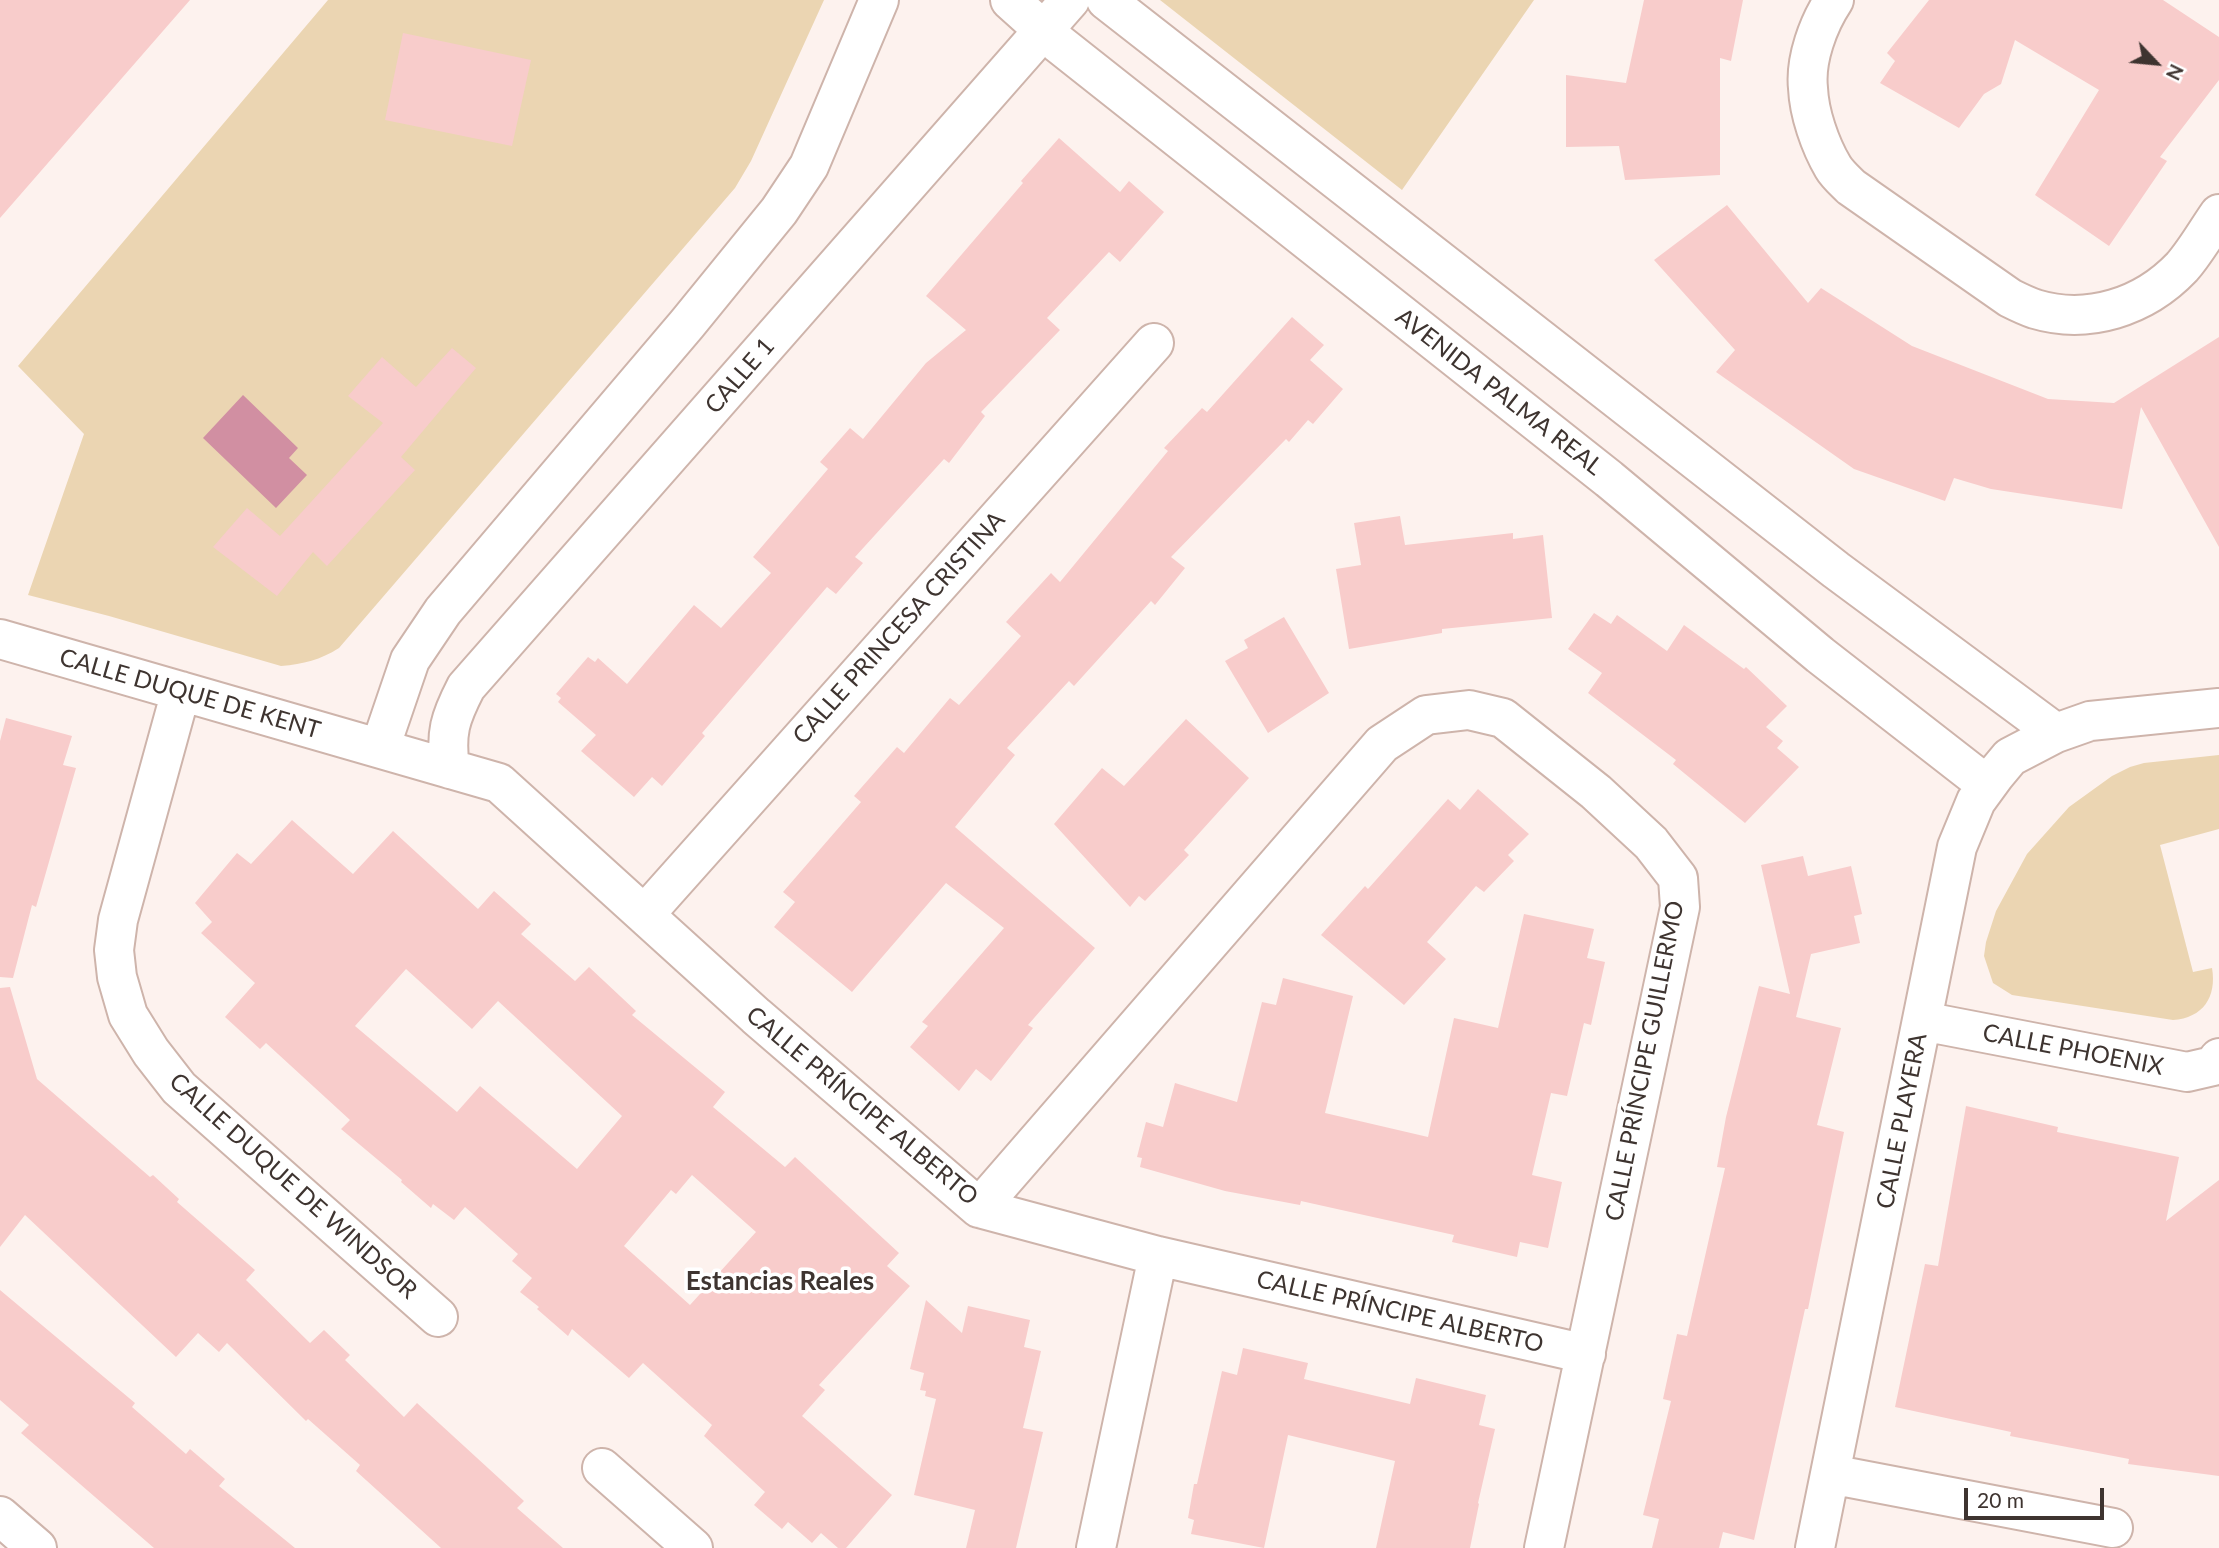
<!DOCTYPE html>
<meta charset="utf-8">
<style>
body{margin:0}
#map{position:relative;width:2219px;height:1548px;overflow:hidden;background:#fdf2ee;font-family:Lato,sans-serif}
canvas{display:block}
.north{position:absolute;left:2121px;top:28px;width:70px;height:70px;-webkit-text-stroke:5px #fff;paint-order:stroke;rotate:116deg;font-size:19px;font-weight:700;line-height:28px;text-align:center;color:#3e3430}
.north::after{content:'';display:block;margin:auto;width:24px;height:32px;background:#3e3430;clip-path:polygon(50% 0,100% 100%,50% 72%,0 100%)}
.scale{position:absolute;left:1964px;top:1488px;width:140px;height:32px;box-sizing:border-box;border:4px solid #3e3430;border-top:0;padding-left:9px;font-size:21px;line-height:24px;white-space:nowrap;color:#3e3430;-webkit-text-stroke:5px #fff;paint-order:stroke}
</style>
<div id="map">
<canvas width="2219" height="1548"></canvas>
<div class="north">N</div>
<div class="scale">20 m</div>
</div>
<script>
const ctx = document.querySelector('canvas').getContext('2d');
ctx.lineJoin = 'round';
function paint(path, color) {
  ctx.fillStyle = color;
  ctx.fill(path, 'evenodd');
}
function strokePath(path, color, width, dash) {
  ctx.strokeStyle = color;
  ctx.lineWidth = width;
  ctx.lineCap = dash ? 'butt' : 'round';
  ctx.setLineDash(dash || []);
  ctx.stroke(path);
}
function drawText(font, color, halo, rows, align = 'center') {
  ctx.font = font + ' Lato,sans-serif';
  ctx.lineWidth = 7;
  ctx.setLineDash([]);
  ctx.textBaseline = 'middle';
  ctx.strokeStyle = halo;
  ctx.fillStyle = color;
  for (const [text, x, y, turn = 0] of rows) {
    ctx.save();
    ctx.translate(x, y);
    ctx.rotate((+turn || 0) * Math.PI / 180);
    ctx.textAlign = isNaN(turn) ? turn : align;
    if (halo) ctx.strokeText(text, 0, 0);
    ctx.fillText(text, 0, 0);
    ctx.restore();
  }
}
paint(new Path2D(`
 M 328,0 L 824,0 L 751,161 L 735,188 L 339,648 C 320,660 304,664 281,666 L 109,616 L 28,595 L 84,434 L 18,366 Z
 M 1160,0 L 1534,0 L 1402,190 Z
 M 2219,755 L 2219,829 L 2160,845 L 2193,972 L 2212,968 C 2217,997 2203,1018 2173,1020 L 2012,995 L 1993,983 L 1984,956 L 1986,942 L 1996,911 L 2027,854 L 2069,807 L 2112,776 L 2130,767 L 2144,763 Z`), '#ebd5b2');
paint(new Path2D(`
 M 243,395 L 298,448 L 289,458 L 307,475 L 276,508 L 203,438 Z`), '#d18fa2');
paint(new Path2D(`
 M 0,0 L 190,0 L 0,218 Z
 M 1644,0 L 1743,0 L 1731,61 L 1720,58 L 1720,175 L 1625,180 L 1619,146 L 1566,147 L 1566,75 L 1626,83 Z
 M 1929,0 L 2163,0 L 2219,37 L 2219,80 L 2160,157 L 2167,161 L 2109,246 L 2035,195 L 2099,90 L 2015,40 L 2001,84 L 1984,94 L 1959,128 L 1880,83 L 1895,61 L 1887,53 Z
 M 403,33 L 531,60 L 512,146 L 385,120 Z
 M 1059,138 L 1120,192 L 1129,181 L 1164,212 L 1120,262 L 1109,252 L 1047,318 L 1060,330 L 981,412 L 985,416 L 949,463 L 944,459 L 855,557 L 863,563 L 836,594 L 827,587 L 702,733 L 705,736 L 662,786 L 652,777 L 634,797 L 581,751 L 596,735 L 558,702 L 561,698 L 556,694 L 588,657 L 595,662 L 598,658 L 627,684 L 694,605 L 721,628 L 771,573 L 753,557 L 828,469 L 820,462 L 850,428 L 863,439 L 926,363 L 966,330 L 926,296 L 1023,183 L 1021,181 Z
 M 1727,205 L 1808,303 L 1821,288 L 1912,346 L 2048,399 L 2114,403 L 2219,337 L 2219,547 L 2141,407 L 2122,509 L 1991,489 L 1954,478 L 1945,501 L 1854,469 L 1716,372 L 1735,350 L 1654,260 Z
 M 1292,317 L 1324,345 L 1310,360 L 1343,389 L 1313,424 L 1308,420 L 1289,442 L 1286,439 L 1171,557 L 1185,568 L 1155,605 L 1151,601 L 1074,686 L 1069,681 L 1007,748 L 1015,755 L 955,827 L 1095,948 L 1028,1025 L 1033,1028 L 991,1081 L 976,1069 L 959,1091 L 910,1047 L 928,1026 L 922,1022 L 1004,928 L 946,883 L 852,992 L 774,927 L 795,902 L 783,892 L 861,802 L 854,796 L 897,747 L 904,753 L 950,698 L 959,705 L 1021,636 L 1006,622 L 1051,573 L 1060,582 L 1168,451 L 1164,448 L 1202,408 L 1207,412 Z
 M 452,348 L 476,368 L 401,457 L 415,470 L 327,566 L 313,552 L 277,596 L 213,547 L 247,508 L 280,536 L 383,423 L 348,396 L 382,357 L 416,387 Z
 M 1400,516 L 1405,545 L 1513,533 L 1513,539 L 1543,535 L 1552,618 L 1442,629 L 1442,633 L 1349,649 L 1336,569 L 1361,565 L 1354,523 Z
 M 1594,613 L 1611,624 L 1617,615 L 1667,651 L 1684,625 L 1744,669 L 1746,667 L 1787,706 L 1766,727 L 1783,741 L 1777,748 L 1799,767 L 1745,823 L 1673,764 L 1676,760 L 1588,693 L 1602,673 L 1568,649 Z
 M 1284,617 L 1329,693 L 1268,733 L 1225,661 L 1248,648 L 1244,640 Z
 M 6,718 L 72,736 L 63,765 L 76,768 L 36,907 L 32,905 L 13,978 L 0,977 L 0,741 Z
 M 1186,719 L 1249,778 L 1184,850 L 1189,855 L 1145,901 L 1139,896 L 1130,907 L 1054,824 L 1102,768 L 1124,786 Z
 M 1478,789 L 1529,834 L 1508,855 L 1514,861 L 1484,892 L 1476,886 L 1427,942 L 1446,959 L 1404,1005 L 1321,935 L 1365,886 L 1368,889 L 1448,799 L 1460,810 Z
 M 292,820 L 353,874 L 393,831 L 478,909 L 494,891 L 531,924 L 521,934 L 575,981 L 589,967 L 636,1011 L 632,1015 L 725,1092 L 713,1107 L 785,1167 L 795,1157 L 899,1253 L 887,1266 L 910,1286 L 819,1385 L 825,1390 L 802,1416 L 892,1495 L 846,1548 L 838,1548 L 821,1533 L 812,1543 L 788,1522 L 782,1529 L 754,1505 L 765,1492 L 704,1436 L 712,1425 L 643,1363 L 629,1378 L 572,1329 L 568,1336 L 537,1309 L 539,1307 L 520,1292 L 532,1278 L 512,1261 L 518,1254 L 465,1207 L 454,1220 L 433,1204 L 431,1208 L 401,1182 L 402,1180 L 341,1129 L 350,1120 L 266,1043 L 260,1049 L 225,1017 L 255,983 L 201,933 L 212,922 L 195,903 L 237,853 L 251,864 ZM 406,969 L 472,1029 L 498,1001 L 622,1116 L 577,1169 L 480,1086 L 457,1112 L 355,1026 ZM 692,1175 L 756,1232 L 690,1305 L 624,1246 L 671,1190 L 676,1194 Z
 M 1803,856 L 1808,876 L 1851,866 L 1862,914 L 1854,916 L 1860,943 L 1811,954 L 1796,1017 L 1841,1028 L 1817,1125 L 1844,1132 L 1808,1309 L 1805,1309 L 1754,1540 L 1723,1532 L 1719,1548 L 1652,1548 L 1659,1519 L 1643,1515 L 1671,1401 L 1663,1399 L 1677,1334 L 1687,1336 L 1725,1168 L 1717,1167 L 1726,1117 L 1759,986 L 1790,994 L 1761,865 Z
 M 1524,914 L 1594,929 L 1587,958 L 1605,962 L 1591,1025 L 1584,1023 L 1567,1096 L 1551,1093 L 1532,1175 L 1562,1182 L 1548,1248 L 1520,1242 L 1517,1257 L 1452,1242 L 1454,1235 L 1301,1201 L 1300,1205 L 1225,1191 L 1140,1167 L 1142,1158 L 1137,1157 L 1146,1122 L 1163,1127 L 1175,1083 L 1237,1102 L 1262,1002 L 1276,1005 L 1283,978 L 1353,996 L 1325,1113 L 1428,1137 L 1454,1018 L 1498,1028 Z
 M 10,987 L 37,1079 L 150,1177 L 153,1175 L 179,1199 L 177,1202 L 255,1270 L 246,1280 L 310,1343 L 324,1330 L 350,1355 L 345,1360 L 404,1417 L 417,1403 L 524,1501 L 517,1508 L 563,1548 L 441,1548 L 356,1471 L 360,1465 L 308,1419 L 306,1421 L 227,1343 L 219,1352 L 198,1333 L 176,1357 L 25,1215 L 0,1247 L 0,988 Z
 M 1966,1106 L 2058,1127 L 2057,1132 L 2179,1157 L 2166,1221 L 2219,1180 L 2219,1476 L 2128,1464 L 2129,1459 L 2010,1436 L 2011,1432 L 1895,1407 L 1925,1264 L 1938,1266 Z
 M 0,1290 L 135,1403 L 132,1407 L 186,1454 L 190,1449 L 225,1479 L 219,1486 L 295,1548 L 154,1548 L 21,1433 L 29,1425 L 0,1400 Z
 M 926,1300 L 962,1333 L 968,1306 L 1030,1320 L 1024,1347 L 1041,1351 L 1023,1428 L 1043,1432 L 1016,1548 L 966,1548 L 975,1510 L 914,1495 L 936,1399 L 925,1396 L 926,1391 L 920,1390 L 924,1373 L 910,1369 Z
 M 1243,1348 L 1308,1363 L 1304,1379 L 1410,1404 L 1416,1378 L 1486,1395 L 1479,1425 L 1495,1429 L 1478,1503 L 1479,1504 L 1470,1548 L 1376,1548 L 1395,1461 L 1288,1435 L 1264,1548 L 1191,1534 L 1194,1520 L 1188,1518 L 1194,1484 L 1197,1484 L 1222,1371 L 1237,1375 Z`), '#f8cccb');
const street = new Path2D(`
 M 1010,0 L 1059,44 L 1609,479 L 1820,655 L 1987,785
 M 1106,0 L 1836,570 L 2056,733
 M 1834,0 C 1818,24 1805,60 1808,88 C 1809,113 1820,145 1833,167 C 1837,174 1845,181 1851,187 L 2010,298 C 2018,302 2026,306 2035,309 C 2088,325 2144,307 2182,267 C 2196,251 2207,231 2219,214
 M 0,639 L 499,783 L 756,1016 L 979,1208 L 1158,1256 L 1586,1354
 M 181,691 L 118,920 L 114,950 L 117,977 L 128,1015 L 151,1052 L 179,1088 L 438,1317
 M 380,748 L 410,660 L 443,611 L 687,324 L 779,211 L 809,166 L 879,0
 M 450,769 C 445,733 450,718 466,687 L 1070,0
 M 645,914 L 1154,343
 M 1922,1021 L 2187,1072 L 2213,1066 L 2219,1058
 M 979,1208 L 1382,744 L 1426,715 L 1469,710 L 1503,718 L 1596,792 L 1651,843 L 1678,878 L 1680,907 L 1544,1548
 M 602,1468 L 693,1548
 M 1830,1474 L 2113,1528
 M 0,1516 L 37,1548
 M 1096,1548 L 1158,1256
 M 1815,1548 L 1957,847 L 1976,801 L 1995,775 L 2010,757 L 2056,733 L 2090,721 L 2219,708`);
strokePath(street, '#ceb4ab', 42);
strokePath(street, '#fff', 38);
drawText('24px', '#3e3430', '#fff', [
 ["CALLE 1",740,376,-49],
 ["AVENIDA PALMA REAL",1499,392,38],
 ["CALLE PRINCESA CRISTINA",899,628,-48],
 ["CALLE DUQUE DE KENT",190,694,16],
 ["CALLE PHOENIX",2073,1050,11],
 ["CALLE PRÍNCIPE GUILLERMO",1645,1061,-79],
 ["CALLE PRÍNCIPE ALBERTO",862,1106,40],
 ["CALLE PLAYERA",1902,1121,-79],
 ["CALLE DUQUE DE WINDSOR",293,1186,42],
 ["CALLE PRÍNCIPE ALBERTO",1400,1312,13]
]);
drawText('bold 26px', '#3e3430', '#fff', [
 ["Estancias Reales",780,1282]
]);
</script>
